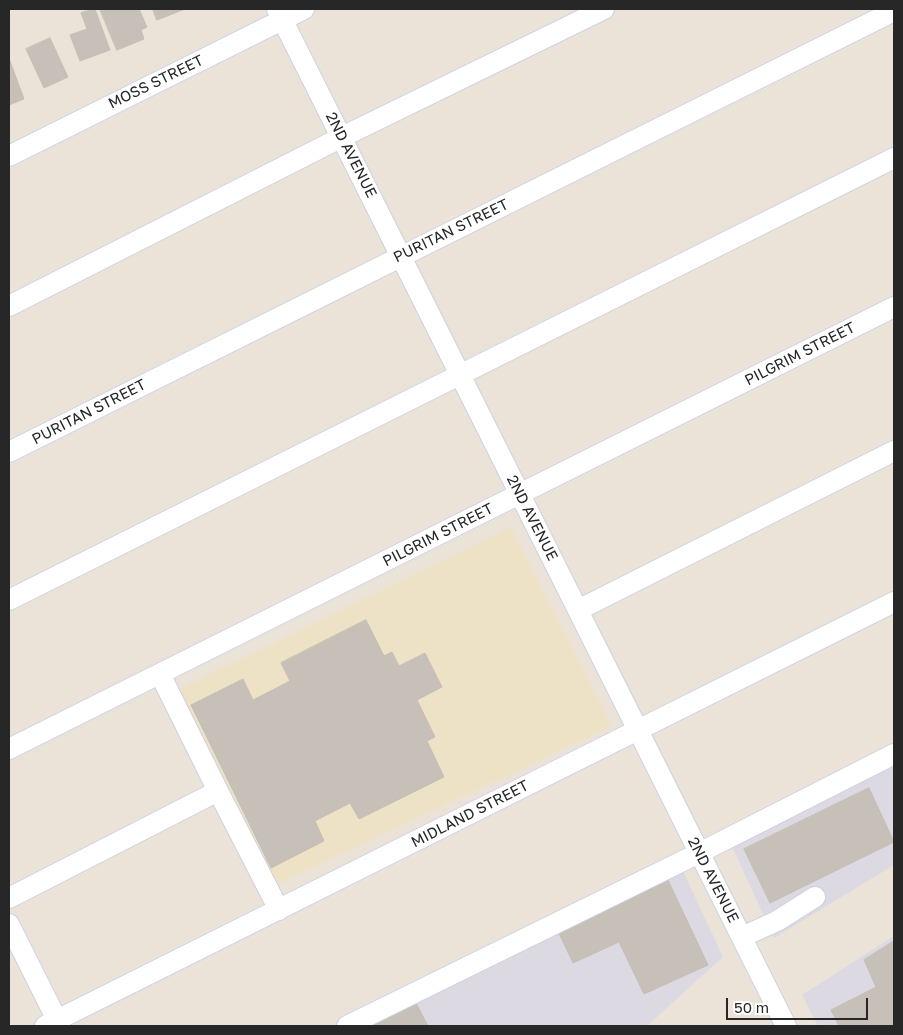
<!DOCTYPE html>
<style>
body{margin:0}
#map{position:relative;width:903px;height:1035px;overflow:hidden;background:#ebe3d8;font-family:"Golos Text",sans-serif}
canvas{display:block}
.frame{position:absolute;inset:0;border:10px solid #272727;pointer-events:none}
.scale{position:absolute;left:726px;top:998px;width:142px;height:22px;box-sizing:border-box;border:2px solid #272727;border-top:0;padding-left:6px;font-size:15px;line-height:18px;white-space:nowrap;color:#272727;-webkit-text-stroke:4px #fff;paint-order:stroke}
</style>
<div id="map">
<canvas width="903" height="1035"></canvas>
<div class="frame"></div>
<div class="scale">50 m</div>
</div>
<script>
const ctx = document.querySelector('canvas').getContext('2d');
ctx.lineJoin = 'round';
function paint(path, color) {
  ctx.fillStyle = color;
  ctx.fill(path, 'evenodd');
}
function strokePath(path, color, width, dash) {
  ctx.strokeStyle = color;
  ctx.lineWidth = width;
  ctx.lineCap = dash ? 'butt' : 'round';
  ctx.setLineDash(dash || []);
  ctx.stroke(path);
}
function drawText(font, color, halo, rows, align = 'center') {
  ctx.font = font + ' "Golos Text",sans-serif';
  ctx.lineWidth = 5;
  ctx.setLineDash([]);
  ctx.textBaseline = 'middle';
  ctx.strokeStyle = halo;
  ctx.fillStyle = color;
  for (const [text, x, y, turn = 0] of rows) {
    ctx.save();
    ctx.translate(x, y);
    ctx.rotate((+turn || 0) * Math.PI / 180);
    ctx.textAlign = isNaN(turn) ? turn : align;
    if (halo) ctx.strokeText(text, 0, 0);
    ctx.fillText(text, 0, 0);
    ctx.restore();
  }
}
paint(new Path2D(`
 M 894,764 L 894,865 L 774,938 L 730,842 Z
 M 682,869 L 723,957 L 647,1026 L 367,1026 Z
 M 894,936 L 894,1026 L 818,1026 L 802,995 Z`), '#dcd9e3');
paint(new Path2D(`
 M 511,527 L 612,726 L 262,892 L 165,696 Z`), '#eee2c6');
const building = new Path2D(`
 M 95,9 L 110,50 L 80,61 L 70,35 L 87,29 L 81,13 Z
 M 100,9 L 139,9 L 147,27 L 141,30 L 144,39 L 117,50 Z
 M 153,9 L 185,9 L 157,20 Z
 M 50,38 L 68,77 L 44,88 L 26,49 Z
 M 10,61 L 24,99 L 9,105 L 9,62 Z
 M 366,620 L 384,656 L 392,652 L 399,666 L 425,653 L 442,687 L 417,700 L 435,737 L 427,741 L 444,777 L 359,819 L 350,803 L 315,821 L 324,841 L 271,868 L 191,705 L 243,679 L 253,700 L 290,681 L 281,663 Z
 M 869,788 L 894,842 L 770,903 L 744,849 Z
 M 668,880 L 708,965 L 644,994 L 619,942 L 573,963 L 558,931 Z
 M 894,941 L 894,1026 L 839,1026 L 831,1010 L 876,987 L 864,960 Z
 M 416,1003 L 428,1026 L 369,1026 Z`);
paint(building, '#c6c0b8');
strokePath(building, '#c6bfb2', 1);
const minor = new Path2D(`
 M 277,9 L 786,1026
 M 9,156 L 304,9
 M 9,306 L 342,137 L 604,9
 M 9,452 L 894,11
 M 9,600 L 894,158
 M 578,610 L 894,451
 M 160,674 L 218,791
 M 9,749 L 894,307
 M 9,898 L 218,791 L 279,910
 M 9,924 L 60,1026
 M 742,937 L 777,921 L 815,897
 M 45,1026 L 894,602
 M 347,1026 L 699,853 L 894,754`);
strokePath(minor, '#cdd1e2', 22);
strokePath(minor, '#fff', 20);
drawText('15px', '#272727', '#fff', [
 ["MOSS STREET",156,82,-26],
 ["2ND AVENUE",351,155,63],
 ["PURITAN STREET",451,231,-26],
 ["PILGRIM STREET",800,354,-27],
 ["PURITAN STREET",89,412,-27],
 ["2ND AVENUE",532,518,63],
 ["PILGRIM STREET",438,535,-27],
 ["MIDLAND STREET",470,814,-27],
 ["2ND AVENUE",713,880,63]
]);
</script>
